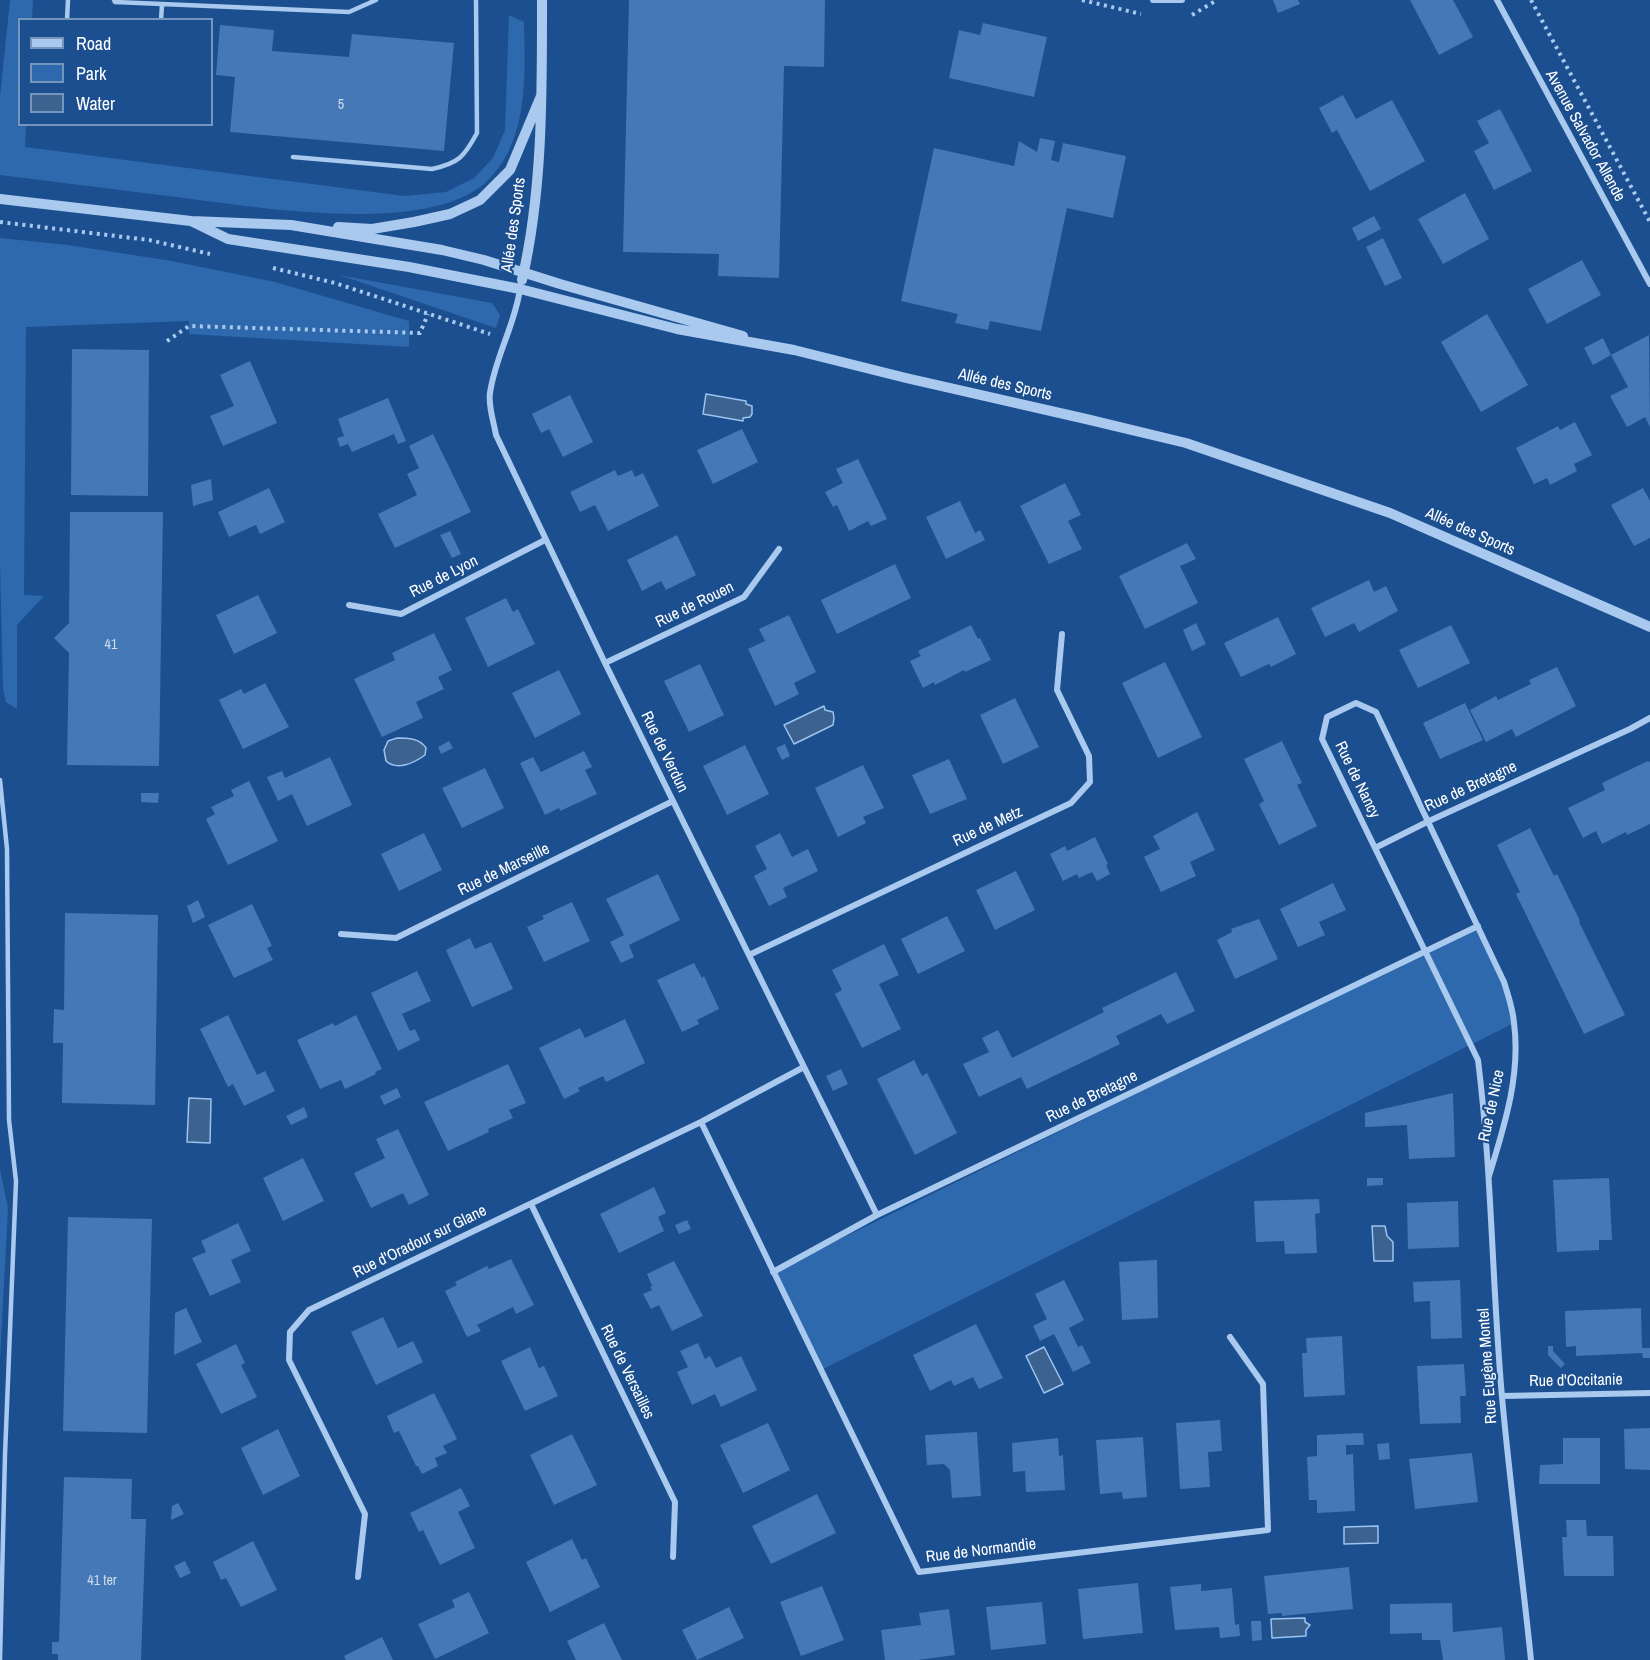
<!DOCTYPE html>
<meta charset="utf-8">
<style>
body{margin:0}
#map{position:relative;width:1650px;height:1660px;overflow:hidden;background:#1b4f8f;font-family:"Archivo Narrow",sans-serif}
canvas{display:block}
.legend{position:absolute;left:18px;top:18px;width:195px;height:108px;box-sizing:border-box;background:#1b4f8f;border:2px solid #7695bc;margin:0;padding:8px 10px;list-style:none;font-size:18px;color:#fff}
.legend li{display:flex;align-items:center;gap:12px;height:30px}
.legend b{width:30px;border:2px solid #7695bc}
</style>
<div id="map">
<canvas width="1650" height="1660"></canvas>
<ul class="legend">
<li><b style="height:8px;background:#a9c9ee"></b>Road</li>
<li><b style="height:16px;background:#2e69ad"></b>Park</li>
<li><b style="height:16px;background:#3c6290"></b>Water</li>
</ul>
</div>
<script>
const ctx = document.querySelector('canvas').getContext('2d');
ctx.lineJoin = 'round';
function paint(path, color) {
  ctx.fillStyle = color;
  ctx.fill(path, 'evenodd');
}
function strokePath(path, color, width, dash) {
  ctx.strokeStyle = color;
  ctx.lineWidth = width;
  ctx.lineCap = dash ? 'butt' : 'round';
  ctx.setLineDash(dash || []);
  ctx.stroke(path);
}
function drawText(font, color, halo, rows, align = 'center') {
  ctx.font = font + ' "Archivo Narrow",sans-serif';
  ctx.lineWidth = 4.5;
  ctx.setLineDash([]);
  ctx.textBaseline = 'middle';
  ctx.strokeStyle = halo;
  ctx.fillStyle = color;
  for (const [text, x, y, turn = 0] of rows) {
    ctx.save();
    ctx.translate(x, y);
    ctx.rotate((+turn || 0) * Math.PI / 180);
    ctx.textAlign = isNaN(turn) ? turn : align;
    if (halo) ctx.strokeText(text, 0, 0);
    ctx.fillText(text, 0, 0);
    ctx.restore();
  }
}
paint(new Path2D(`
 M 10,0 L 33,0 L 32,19 L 20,20 L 20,124 L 26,125 L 25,147 L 405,196 L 446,192 L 474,178 L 493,158 L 505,130 L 509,15 L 524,22 C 525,75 529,137 490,178 C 435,239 251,206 176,197 C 117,190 59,182 0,175 L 0,97 Z
 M 0,238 L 68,245 L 172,261 L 275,282 L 409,321 L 409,347 L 189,334 L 189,321 L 26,327 L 24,595 L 44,596 L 17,625 L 17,709 L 6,702 L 3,689 L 0,563 Z
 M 339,275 L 492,303 L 500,315 L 496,328 Z
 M 1478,926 L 1504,982 L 1514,1023 L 821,1370 L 773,1272 Z
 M 0,1169 L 8,1208 L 0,1359 Z`), '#2e69ad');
const water = new Path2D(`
 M 706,394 L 746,401 L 746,404 L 752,406 L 752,414 L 750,417 L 743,418 L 743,421 L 703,414 Z
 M 824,706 L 825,710 L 833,712 L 834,718 L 833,725 L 794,744 L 784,725 Z
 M 397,738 C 407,738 420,738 426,748 L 425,755 C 414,763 397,771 386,761 L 384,750 L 388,741 Z
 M 189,1098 L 211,1099 L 210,1143 L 187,1142 Z
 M 1372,1226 L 1385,1226 L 1387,1236 L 1393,1242 L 1393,1261 L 1374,1261 Z
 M 1044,1347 L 1063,1384 L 1044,1393 L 1026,1356 Z
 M 1378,1526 L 1378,1543 L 1344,1544 L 1344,1527 Z
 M 1305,1618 L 1305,1622 L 1310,1625 L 1306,1630 L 1306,1636 L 1272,1638 L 1271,1619 Z`);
paint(water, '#3c6290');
strokePath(water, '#9cc4f0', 1.5);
paint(new Path2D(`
 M 629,0 L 825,0 L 824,67 L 784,66 L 779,278 L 718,276 L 719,254 L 623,252 Z
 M 1273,0 L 1298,0 L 1300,4 L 1278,13 Z
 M 1410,0 L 1453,0 L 1473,37 L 1439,55 Z
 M 983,23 L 1047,37 L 1034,97 L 949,78 L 959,30 L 980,35 Z
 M 220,25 L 274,30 L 272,51 L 349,57 L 352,34 L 454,43 L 444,151 L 230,132 L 235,77 L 216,75 Z
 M 1343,95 L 1356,119 L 1392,100 L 1425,161 L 1370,191 L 1337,130 L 1332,133 L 1319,108 Z
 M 1500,109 L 1532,171 L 1494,190 L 1474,151 L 1489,143 L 1477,121 Z
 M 1040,138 L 1055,141 L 1051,160 L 1059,162 L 1063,143 L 1126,156 L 1113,218 L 1067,208 L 1041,331 L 990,321 L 988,330 L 955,323 L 958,314 L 901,301 L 934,148 L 1014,166 L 1019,141 L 1037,152 Z
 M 1465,193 L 1489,239 L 1443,264 L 1418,219 Z
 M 1374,216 L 1381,229 L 1358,241 L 1352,228 Z
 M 1383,238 L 1402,278 L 1385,286 L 1366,247 Z
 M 1582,260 L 1601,295 L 1547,324 L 1528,289 Z
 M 1487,314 L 1528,385 L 1481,412 L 1441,342 Z
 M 1649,335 L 1650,427 L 1645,417 L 1627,427 L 1610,396 L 1628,387 L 1611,355 Z
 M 1603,338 L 1611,355 L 1593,365 L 1584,348 Z
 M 72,349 L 149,350 L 148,496 L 71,495 Z
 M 250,361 L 277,423 L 223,446 L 210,416 L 234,406 L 220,375 Z
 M 570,395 L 593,442 L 563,457 L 549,429 L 541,433 L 532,414 Z
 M 388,398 L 406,441 L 398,444 L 394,434 L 352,452 L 348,444 L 340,447 L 337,438 L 344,436 L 338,419 Z
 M 1575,422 L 1592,455 L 1574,464 L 1577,471 L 1550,485 L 1547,478 L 1534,484 L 1516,448 L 1558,426 L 1560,430 Z
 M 742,429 L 758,462 L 713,484 L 697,450 Z
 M 433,434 L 471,512 L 395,548 L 378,514 L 417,495 L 407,474 L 419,468 L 409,446 Z
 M 858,459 L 887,519 L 871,526 L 868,521 L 849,531 L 837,505 L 833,507 L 825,492 L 843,483 L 836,469 Z
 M 615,470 L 618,476 L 632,470 L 635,477 L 643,473 L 659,506 L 608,531 L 595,505 L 580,512 L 570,492 Z
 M 211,479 L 213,500 L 193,506 L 191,485 Z
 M 1065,483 L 1081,515 L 1068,521 L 1082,549 L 1049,564 L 1020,506 Z
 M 269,488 L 285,522 L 260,534 L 256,525 L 229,537 L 218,512 Z
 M 1643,488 L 1650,501 L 1650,538 L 1634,546 L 1611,505 Z
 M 960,501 L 975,533 L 980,530 L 985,540 L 946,559 L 926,517 Z
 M 70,512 L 163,512 L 159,766 L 67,765 L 69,653 L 54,638 L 69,623 Z
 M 450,531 L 461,554 L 452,558 L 440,535 Z
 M 677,535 L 696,575 L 666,590 L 661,581 L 642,591 L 627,560 Z
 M 1187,543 L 1196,559 L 1180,566 L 1198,603 L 1145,629 L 1119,576 Z
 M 895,564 L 911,598 L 837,634 L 821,600 Z
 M 1369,580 L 1374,592 L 1386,586 L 1398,611 L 1359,632 L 1354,623 L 1325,637 L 1311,608 Z
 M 258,595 L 277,633 L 234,654 L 216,615 Z
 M 506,598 L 513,612 L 518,609 L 535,644 L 488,667 L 465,618 Z
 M 789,615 L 816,672 L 794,683 L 799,694 L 775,706 L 748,649 L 765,641 L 759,629 Z
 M 1278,617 L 1296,654 L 1271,667 L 1269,664 L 1241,677 L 1224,643 Z
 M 1196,623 L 1206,644 L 1192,651 L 1183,630 Z
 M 971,625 L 978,639 L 980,638 L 991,660 L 965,672 L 964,670 L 935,685 L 934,682 L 923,688 L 910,661 L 921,656 L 918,651 Z
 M 1451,625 L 1470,663 L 1418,688 L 1399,650 Z
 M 434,633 L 452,670 L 438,677 L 444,689 L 416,702 L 423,718 L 382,737 L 354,679 L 395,660 L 392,653 Z
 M 1165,662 L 1202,737 L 1158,758 L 1122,683 Z
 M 700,664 L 724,715 L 689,732 L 664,681 Z
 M 1557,667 L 1576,706 L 1516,737 L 1512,729 L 1486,742 L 1470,710 L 1496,696 L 1498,700 L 1531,684 L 1529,680 Z
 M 559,670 L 581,714 L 535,738 L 512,693 Z
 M 265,683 L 289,727 L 243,749 L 219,700 L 241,689 L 244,694 Z
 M 1015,698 L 1039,747 L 1003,764 L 980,715 Z
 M 1465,703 L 1483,740 L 1440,759 L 1423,723 Z
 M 449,741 L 453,748 L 441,754 L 438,747 Z
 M 1282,741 L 1302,783 L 1297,785 L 1317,826 L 1279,845 L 1259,804 L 1264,801 L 1244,759 Z
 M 785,744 L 790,756 L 782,760 L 776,748 Z
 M 745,745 L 769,794 L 727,815 L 703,766 Z
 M 584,751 L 592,767 L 585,770 L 597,794 L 560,811 L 559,808 L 545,815 L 520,763 L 533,757 L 541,772 Z
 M 330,757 L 352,805 L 307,826 L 292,794 L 278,801 L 267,777 L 282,771 L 285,778 Z
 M 949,759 L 967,799 L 930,814 L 912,775 Z
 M 1648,761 L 1650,762 L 1650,824 L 1627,835 L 1626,832 L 1602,844 L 1596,831 L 1583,838 L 1568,808 L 1605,790 L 1602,783 Z
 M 863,765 L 884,808 L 863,817 L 866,823 L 838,837 L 815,788 Z
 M 485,768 L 504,808 L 462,828 L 442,788 Z
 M 249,781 L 278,841 L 228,865 L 206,819 L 215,814 L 211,807 L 234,796 L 231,790 Z
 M 141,793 L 159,793 L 158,803 L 141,802 Z
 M 1197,812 L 1215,850 L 1190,862 L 1196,876 L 1161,892 L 1144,857 L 1160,849 L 1153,836 Z
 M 1530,828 L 1554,876 L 1557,874 L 1580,921 L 1579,922 L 1625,1015 L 1584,1034 L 1516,894 L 1520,892 L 1497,845 Z
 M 424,833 L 442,870 L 399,891 L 381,854 Z
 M 780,833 L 792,857 L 808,849 L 818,871 L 783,888 L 787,897 L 769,906 L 754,876 L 767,869 L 755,846 Z
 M 1095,837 L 1108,864 L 1106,865 L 1110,874 L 1097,881 L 1092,872 L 1079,878 L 1077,874 L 1063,881 L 1050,854 L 1065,846 L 1067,851 Z
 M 1016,871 L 1035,910 L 995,930 L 976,890 Z
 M 658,874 L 680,920 L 629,945 L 634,957 L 621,963 L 610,942 L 624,935 L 606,899 Z
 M 1333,883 L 1346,910 L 1319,922 L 1325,935 L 1298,947 L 1280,909 Z
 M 198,900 L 205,917 L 193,923 L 187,906 Z
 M 572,902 L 590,941 L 544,962 L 527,927 L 544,919 L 542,916 Z
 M 252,904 L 272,946 L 267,948 L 273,960 L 234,978 L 208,925 Z
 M 65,913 L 158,915 L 155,1105 L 62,1103 L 63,1043 L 53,1043 L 54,1009 L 64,1010 Z
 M 947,916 L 965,951 L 918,974 L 901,939 Z
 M 1259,919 L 1278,959 L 1235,979 L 1217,940 L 1232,932 L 1231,929 Z
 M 470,938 L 475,949 L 491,942 L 513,989 L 472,1007 L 446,950 Z
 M 884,944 L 899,975 L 879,984 L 901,1029 L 862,1048 L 835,994 L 842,990 L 832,970 Z
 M 694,963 L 702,978 L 704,976 L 719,1009 L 697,1020 L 699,1024 L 682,1032 L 657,980 Z
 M 417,971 L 431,1001 L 402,1014 L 410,1031 L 415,1029 L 420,1040 L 398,1051 L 371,993 Z
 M 1176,972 L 1195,1011 L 1167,1024 L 1161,1014 L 1116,1036 L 1120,1044 L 1027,1089 L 1021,1077 L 979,1097 L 963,1064 L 989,1052 L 982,1038 L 998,1030 L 1012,1058 L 1104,1012 L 1102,1008 Z
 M 228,1015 L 257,1075 L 265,1071 L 275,1091 L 244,1106 L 233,1084 L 228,1087 L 200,1029 Z
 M 356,1015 L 382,1069 L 375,1072 L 376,1074 L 345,1089 L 341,1080 L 320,1089 L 297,1040 L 333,1023 L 335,1026 Z
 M 625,1019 L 645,1063 L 606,1082 L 603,1076 L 578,1088 L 580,1091 L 564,1099 L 539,1048 L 580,1028 L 585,1038 Z
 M 914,1060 L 922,1076 L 927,1073 L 957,1133 L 915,1155 L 877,1079 Z
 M 508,1064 L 526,1103 L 509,1110 L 513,1118 L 488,1129 L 489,1132 L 448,1151 L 424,1102 Z
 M 841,1069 L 848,1084 L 833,1091 L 826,1076 Z
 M 397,1088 L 401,1097 L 384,1105 L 380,1096 Z
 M 1453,1093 L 1455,1157 L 1409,1159 L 1407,1125 L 1365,1127 L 1365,1113 Z
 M 304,1107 L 308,1117 L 291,1125 L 286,1116 Z
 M 398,1129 L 429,1195 L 409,1205 L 403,1193 L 371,1208 L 354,1173 L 385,1158 L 376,1139 Z
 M 303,1158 L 324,1201 L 283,1221 L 263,1178 Z
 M 1367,1178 L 1383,1178 L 1383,1185 L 1367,1186 Z
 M 1609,1178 L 1612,1240 L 1599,1240 L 1599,1250 L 1557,1252 L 1553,1180 Z
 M 654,1187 L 666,1213 L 658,1217 L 664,1231 L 619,1253 L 600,1214 Z
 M 1319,1199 L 1320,1213 L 1315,1214 L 1317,1253 L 1285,1254 L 1284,1241 L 1256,1242 L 1254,1201 Z
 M 1458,1201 L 1459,1247 L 1408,1249 L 1407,1203 Z
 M 68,1217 L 152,1219 L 147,1433 L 63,1431 Z
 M 687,1220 L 691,1229 L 679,1234 L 675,1225 Z
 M 238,1223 L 251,1251 L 231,1260 L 241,1282 L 210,1296 L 192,1258 L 206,1252 L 201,1241 Z
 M 511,1259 L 534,1305 L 516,1314 L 513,1307 L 477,1325 L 481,1331 L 467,1337 L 445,1291 L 457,1285 L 455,1282 L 487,1266 L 489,1269 Z
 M 1157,1260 L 1158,1318 L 1122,1320 L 1119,1262 Z
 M 674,1261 L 703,1316 L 672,1331 L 659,1305 L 651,1309 L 643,1294 L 652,1290 L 650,1287 L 652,1286 L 647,1274 Z
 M 1064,1280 L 1084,1320 L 1069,1328 L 1078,1347 L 1082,1345 L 1091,1363 L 1073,1372 L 1054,1334 L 1040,1341 L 1033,1326 L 1047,1319 L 1035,1294 Z
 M 1460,1280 L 1462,1338 L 1431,1339 L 1430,1301 L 1414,1302 L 1413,1282 Z
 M 186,1308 L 202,1342 L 174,1355 L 175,1313 Z
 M 1641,1308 L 1642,1348 L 1650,1348 L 1650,1358 L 1643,1358 L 1642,1353 L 1576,1356 L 1576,1346 L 1566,1347 L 1565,1311 Z
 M 383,1317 L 398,1348 L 413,1341 L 423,1362 L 376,1385 L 351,1332 Z
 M 976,1324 L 1003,1378 L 979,1389 L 973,1377 L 954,1386 L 951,1380 L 930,1391 L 913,1355 Z
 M 1342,1336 L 1345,1395 L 1304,1397 L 1302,1353 L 1307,1353 L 1306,1338 Z
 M 698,1343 L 705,1359 L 710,1356 L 716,1368 L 741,1356 L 757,1390 L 721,1407 L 715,1394 L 692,1405 L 677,1372 L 688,1367 L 680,1351 Z
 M 236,1344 L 245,1363 L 241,1365 L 257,1397 L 221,1414 L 196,1364 Z
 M 1548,1346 L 1553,1346 L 1553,1351 L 1565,1364 L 1561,1368 L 1548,1355 Z
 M 530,1347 L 539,1368 L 544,1366 L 558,1396 L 525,1411 L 501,1361 Z
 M 1464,1364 L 1466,1396 L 1460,1396 L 1461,1423 L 1420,1424 L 1417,1366 Z
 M 434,1393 L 457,1439 L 443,1446 L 447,1453 L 435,1458 L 438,1466 L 422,1474 L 418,1466 L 416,1466 L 399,1431 L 394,1433 L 387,1416 Z
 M 1220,1420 L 1222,1451 L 1208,1452 L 1210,1487 L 1180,1489 L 1176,1423 Z
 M 768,1423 L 790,1470 L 743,1493 L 720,1445 Z
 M 1650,1428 L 1650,1470 L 1625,1469 L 1624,1429 Z
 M 278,1429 L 300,1476 L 263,1495 L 241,1448 Z
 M 977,1432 L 981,1496 L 952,1498 L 950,1470 L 944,1464 L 927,1465 L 925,1435 Z
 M 1363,1433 L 1364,1445 L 1346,1445 L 1346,1455 L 1353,1454 L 1355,1511 L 1317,1513 L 1317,1500 L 1309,1500 L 1307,1457 L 1317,1456 L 1317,1435 Z
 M 572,1434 L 597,1485 L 554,1505 L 530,1455 Z
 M 1143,1437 L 1147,1497 L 1123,1499 L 1122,1492 L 1100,1494 L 1096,1440 Z
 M 1058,1438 L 1059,1456 L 1063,1455 L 1065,1490 L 1026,1492 L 1025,1471 L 1013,1472 L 1012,1443 Z
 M 1563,1438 L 1600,1438 L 1600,1484 L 1539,1484 L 1540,1465 L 1563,1464 Z
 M 1389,1443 L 1390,1459 L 1379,1460 L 1377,1444 Z
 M 1472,1453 L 1478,1502 L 1415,1509 L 1409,1459 Z
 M 64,1477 L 132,1479 L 131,1519 L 146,1519 L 141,1660 L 58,1660 L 58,1654 L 52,1654 L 52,1642 L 59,1642 Z
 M 461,1488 L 470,1506 L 458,1512 L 475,1548 L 440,1565 L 423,1530 L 419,1532 L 410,1513 Z
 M 817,1494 L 836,1533 L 771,1564 L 752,1526 Z
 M 178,1503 L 184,1514 L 171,1520 L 172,1506 Z
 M 1566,1520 L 1586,1520 L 1587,1536 L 1613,1536 L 1614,1576 L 1564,1576 L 1562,1537 L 1567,1537 Z
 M 572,1539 L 582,1560 L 586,1558 L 600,1587 L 550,1612 L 526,1562 Z
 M 253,1541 L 277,1590 L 241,1607 L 226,1578 L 221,1580 L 213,1562 Z
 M 185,1561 L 191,1573 L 180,1578 L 174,1566 Z
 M 1349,1567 L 1353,1609 L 1282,1616 L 1282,1613 L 1268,1614 L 1264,1576 Z
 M 1138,1583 L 1143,1633 L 1083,1639 L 1078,1589 Z
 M 1201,1584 L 1201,1591 L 1232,1588 L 1235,1625 L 1239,1624 L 1240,1636 L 1220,1638 L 1219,1627 L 1175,1630 L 1170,1587 Z
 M 822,1586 L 844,1640 L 801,1656 L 780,1602 Z
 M 469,1592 L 489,1633 L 435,1659 L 418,1624 L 455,1607 L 452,1600 Z
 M 1042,1602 L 1046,1644 L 991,1650 L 986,1607 Z
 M 1452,1603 L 1453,1632 L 1502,1627 L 1505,1660 L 1443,1660 L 1440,1640 L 1422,1640 L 1422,1633 L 1390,1634 L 1390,1604 Z
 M 729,1607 L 744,1638 L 697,1660 L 682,1630 Z
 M 949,1609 L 955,1655 L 918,1660 L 885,1660 L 881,1630 L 921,1625 L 919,1613 Z
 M 1251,1621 L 1261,1621 L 1262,1640 L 1252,1641 Z
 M 604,1623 L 622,1660 L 576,1660 L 567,1641 Z
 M 382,1637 L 393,1660 L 346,1660 L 344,1656 Z`), '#4478b7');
strokePath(new Path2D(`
 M 1082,0 L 1141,14
 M 1531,0 L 1650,222
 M 1192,15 L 1217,0
 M 0,222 L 149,240 L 210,254
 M 273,268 L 335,283 L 490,334
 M 167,341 L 189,326 L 420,333 L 428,314`), '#a9c9ee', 4, [3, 4.5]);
strokePath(new Path2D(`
 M 114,0 L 115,2 L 349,12 L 376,0
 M 67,20 L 68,0
 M 161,20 L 162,5
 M 293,157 L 432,169 C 459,163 464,157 477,133 L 476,0
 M 0,780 L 7,849 L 9,1120 L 16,1181 L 5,1455 L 0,1660`), '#a9c9ee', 4.5);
strokePath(new Path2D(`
 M 1153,0 L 1182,0
 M 1497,0 L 1650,284
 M 520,289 C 515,325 495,357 490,393 C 488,406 494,423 496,435 L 605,663 L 877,1215
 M 349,605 L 401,614 L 545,540
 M 605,663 L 744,597 L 779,549
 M 1375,848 L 1429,821 L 1630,729 L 1650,718
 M 341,934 L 396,938 L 673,801
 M 749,955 L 1071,803 L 1090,782 L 1089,756 L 1057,690 L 1062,634
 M 701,1122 L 919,1572 L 1268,1530 L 1263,1384 L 1230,1337
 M 1489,1176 C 1504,1127 1521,1075 1514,1023 C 1513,1009 1508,995 1504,982 L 1376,712 L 1356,703 L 1327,717 L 1322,739 L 1478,1060 C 1492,1172 1492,1285 1502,1397 C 1510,1485 1522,1572 1531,1660
 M 531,1204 L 675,1502 L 673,1557
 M 773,1272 L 877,1215 L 1478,926
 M 1502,1396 L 1650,1393
 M 358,1577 L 365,1514 L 289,1360 L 290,1332 L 309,1310 L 701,1122 L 804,1067`), '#a9c9ee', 6);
strokePath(new Path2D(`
 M 0,199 L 191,221 L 291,225 L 442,250 L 484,260 L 560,284 L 743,336
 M 191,221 L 228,239 L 409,267 L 520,289 L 677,329 L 794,350 L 906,378 L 1086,419 L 1186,443 L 1390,513 L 1650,627
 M 338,227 L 372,229 L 414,222 L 450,214 L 480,200 L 510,170 L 541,96
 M 522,280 C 543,190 542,92 542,0`), '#a9c9ee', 10);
drawText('14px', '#d0dded', null, [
 ["5",341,105],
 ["41",111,645],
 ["41 ter",102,1581]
]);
drawText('16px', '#fff', '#1b4f8f', [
 ["Avenue Salvador Allende",1585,136,61],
 ["Allée des Sports",514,225,-82],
 ["Allée des Sports",1005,385,13],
 ["Allée des Sports",1470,532,24],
 ["Rue de Lyon",444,577,-27],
 ["Rue de Rouen",695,605,-26],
 ["Rue de Verdun",664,752,64],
 ["Rue de Nancy",1357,780,64],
 ["Rue de Bretagne",1471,787,-25],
 ["Rue de Metz",988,827,-25],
 ["Rue de Marseille",504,870,-26],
 ["Rue de Bretagne",1092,1097,-26],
 ["Rue de Nice",1492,1106,-78],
 ["Rue d'Oradour sur Glane",420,1242,-26],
 ["Rue Eugène Montel",1488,1366,-94],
 ["Rue de Versailles",627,1372,64],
 ["Rue d'Occitanie",1576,1381,-1],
 ["Rue de Normandie",981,1551,-7]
]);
</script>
